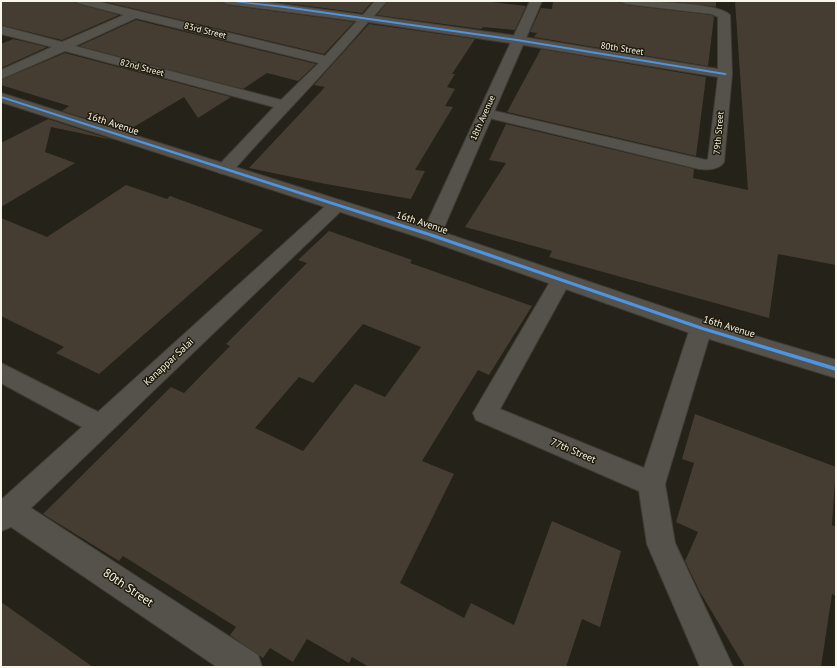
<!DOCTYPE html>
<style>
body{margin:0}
#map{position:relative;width:837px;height:668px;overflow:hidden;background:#252219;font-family:"PT Sans",sans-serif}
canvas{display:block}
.frame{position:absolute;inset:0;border:2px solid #f8f5ea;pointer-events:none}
</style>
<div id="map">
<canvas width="837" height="668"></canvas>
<div class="frame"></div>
</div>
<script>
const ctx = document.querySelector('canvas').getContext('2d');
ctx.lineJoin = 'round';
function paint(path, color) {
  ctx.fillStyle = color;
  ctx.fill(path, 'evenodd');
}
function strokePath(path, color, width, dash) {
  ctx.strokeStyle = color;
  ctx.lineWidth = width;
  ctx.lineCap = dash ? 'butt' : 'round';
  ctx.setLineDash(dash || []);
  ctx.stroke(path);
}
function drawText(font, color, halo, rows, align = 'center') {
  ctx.font = font + ' "PT Sans",sans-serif';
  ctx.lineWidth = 3;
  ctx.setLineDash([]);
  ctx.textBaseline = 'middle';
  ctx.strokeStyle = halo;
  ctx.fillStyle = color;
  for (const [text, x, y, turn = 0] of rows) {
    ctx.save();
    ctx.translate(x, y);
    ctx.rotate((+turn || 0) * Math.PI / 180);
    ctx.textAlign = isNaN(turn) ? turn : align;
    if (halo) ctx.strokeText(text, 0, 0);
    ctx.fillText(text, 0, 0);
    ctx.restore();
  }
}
paint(new Path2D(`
 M 1,1 L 74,1 L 78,4 L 119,15 L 62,40 L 1,25 Z
 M 102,1 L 220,1 L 227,5 L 354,22 L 324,54 Z
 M 270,1 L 373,1 L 362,13 Z
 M 388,1 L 483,1 L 526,6 L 515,30 L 483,27 L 481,29 L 377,15 Z
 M 553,1 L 619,1 L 626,5 L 712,15 L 714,17 L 708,66 L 534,37 L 537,33 L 530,32 L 541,8 L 552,9 Z
 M 668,1 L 716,1 L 716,7 Z
 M 735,1 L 836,1 L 836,265 L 778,254 L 769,318 L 549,257 L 552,251 L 465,227 L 506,163 L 489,160 L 506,124 L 694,169 L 693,178 L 748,190 Z
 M 136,20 L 316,64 L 298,81 L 267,73 L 243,89 L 79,46 Z
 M 369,24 L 475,39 L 452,74 L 455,74 L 447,87 L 455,89 L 445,106 L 453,107 L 415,170 L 425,171 L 411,199 L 326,184 L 249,168 L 325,87 L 314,85 Z
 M 13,39 L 47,47 L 1,68 L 1,44 Z
 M 541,49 L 706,77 L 696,156 L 507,112 Z
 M 65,53 L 231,97 L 198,118 L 184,97 L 127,131 L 62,111 L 69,106 L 1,85 L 1,80 Z
 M 48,119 L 113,140 L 51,127 L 45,152 L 75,163 L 1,207 L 1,143 Z
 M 126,185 L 167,199 L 170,196 L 263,230 L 99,374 L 56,353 L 64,347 L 1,316 L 1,218 L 47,237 Z
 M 329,231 L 412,260 L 410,263 L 532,306 L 489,375 L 478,370 L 422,461 L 454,474 L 400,583 L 464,618 L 471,603 L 514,625 L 552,521 L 621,551 L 600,627 L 582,619 L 566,667 L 369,667 L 352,657 L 349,663 L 307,639 L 293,662 L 270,648 L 263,658 L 230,635 L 236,627 L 123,556 L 119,561 L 43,514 L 171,387 L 184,393 L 230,346 L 226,344 L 307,263 L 298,260 ZM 363,324 L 421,347 L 385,397 L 355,384 L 303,451 L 255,428 L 299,377 L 313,383 Z
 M 695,414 L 836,467 L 832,525 L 836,527 L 836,596 L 832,594 L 821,667 L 745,667 L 700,592 L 685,561 L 698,532 L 676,522 L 694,463 L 682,459 Z
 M 1,602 L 93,667 L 1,667 Z`), '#463d32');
const minor = new Path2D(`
 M 76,1 L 96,1 L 325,56 L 357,21 L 227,4 L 221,1 L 259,1 L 363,15 L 375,1 L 387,1 L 374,16 L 517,36 L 718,69 L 718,17 L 712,14 L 626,4 L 620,1 C 639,1 720,2 730,15 L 732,74 L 724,162 C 719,170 707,170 699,169 L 481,116 L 479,113 L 481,110 L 486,109 L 706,160 L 708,159 L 718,77 L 517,44 L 368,22 C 324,74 276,122 231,173 L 225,174 L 219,173 L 217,169 L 219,165 L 274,107 L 65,51 L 1,79 L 1,70 L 52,47 L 1,34 L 1,26 L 62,42 L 124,15 L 78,3 ZM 136,18 L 319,63 L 281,100 L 75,46 Z
 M 337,200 L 343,201 L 346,205 L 343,209 L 31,508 L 258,655 L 262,667 L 217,667 L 11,527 L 1,531 L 1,500 L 82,427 L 1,383 L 1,363 L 98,412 L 331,201 Z
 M 561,273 L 568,275 L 571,280 L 500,409 L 644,468 L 690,328 L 693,322 L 701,320 L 709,322 L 712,328 L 665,484 L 675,543 L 733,667 L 700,667 L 647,544 L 639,491 L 476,420 L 473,413 L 554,275 Z`);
const tertiary = new Path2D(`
 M 530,1 L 542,1 L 442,232 L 708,322 L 836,360 L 836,378 L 693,334 L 424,239 L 1,102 L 1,93 L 425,227 Z`);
strokePath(minor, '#403d36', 2);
strokePath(tertiary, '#403d36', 2);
paint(minor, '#55524b');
paint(tertiary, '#55524b');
paint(new Path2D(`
 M 226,1 L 234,1 L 285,6 L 517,39 L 725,73 L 727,74 L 725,75 L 517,41 L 285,8 Z
 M 1,96 L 433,234 L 703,327 L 836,367 L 836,371 L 699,329 L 429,236 L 1,98 Z`), '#4d94e3');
drawText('9px', '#f8f5ea', '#201b0b', [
 ["83rd Street",205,31,14],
 ["80th Street",622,49,9],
 ["82nd Street",142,68,15],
 ["18th Avenue",483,118,-66],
 ["79th Street",719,133,-85]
]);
drawText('10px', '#f8f5ea', '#201b0b', [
 ["16th Avenue",113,124,18],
 ["16th Avenue",422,223,18],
 ["16th Avenue",729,327,17],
 ["Kanappar Salai",169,362,-43],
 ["77th Street",573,451,23]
]);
drawText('12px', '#f8f5ea', '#201b0b', [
 ["80th Street",128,588,34]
]);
</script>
